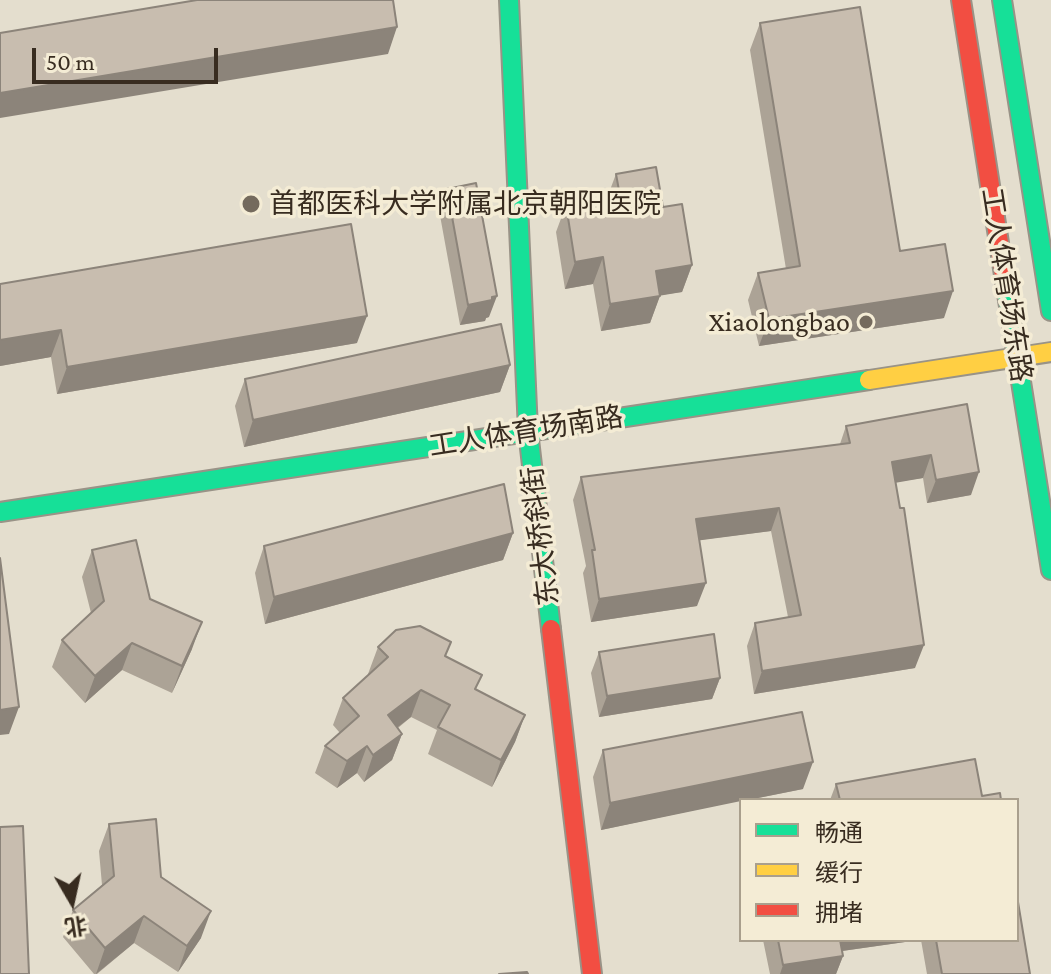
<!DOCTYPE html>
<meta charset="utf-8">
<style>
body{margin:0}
#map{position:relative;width:1051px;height:974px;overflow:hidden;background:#e4dece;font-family:"Crimson Pro","Noto Sans SC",serif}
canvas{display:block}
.legend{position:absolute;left:739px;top:798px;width:280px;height:144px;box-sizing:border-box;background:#f4ecd5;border:2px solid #a99f8d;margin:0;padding:10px 14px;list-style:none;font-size:24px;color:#382c20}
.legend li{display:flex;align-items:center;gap:16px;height:40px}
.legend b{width:40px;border:2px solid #a99f8d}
.north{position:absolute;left:32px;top:862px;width:80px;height:80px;-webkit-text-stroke:6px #f4ecd5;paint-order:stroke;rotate:171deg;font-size:22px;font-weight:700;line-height:32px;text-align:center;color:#382c20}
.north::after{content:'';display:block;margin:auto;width:28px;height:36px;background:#382c20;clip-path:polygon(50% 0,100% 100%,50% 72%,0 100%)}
.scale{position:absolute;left:32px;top:48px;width:186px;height:36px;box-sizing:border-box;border:4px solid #382c20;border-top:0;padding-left:10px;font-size:24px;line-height:28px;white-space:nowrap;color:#382c20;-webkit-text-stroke:6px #f4ecd5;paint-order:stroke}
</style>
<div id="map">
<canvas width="1051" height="974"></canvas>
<ul class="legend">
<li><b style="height:10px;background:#16e098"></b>畅通</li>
<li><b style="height:10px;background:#ffcf43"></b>缓行</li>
<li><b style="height:10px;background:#f24e42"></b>拥堵</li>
</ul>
<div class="north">北</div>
<div class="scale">50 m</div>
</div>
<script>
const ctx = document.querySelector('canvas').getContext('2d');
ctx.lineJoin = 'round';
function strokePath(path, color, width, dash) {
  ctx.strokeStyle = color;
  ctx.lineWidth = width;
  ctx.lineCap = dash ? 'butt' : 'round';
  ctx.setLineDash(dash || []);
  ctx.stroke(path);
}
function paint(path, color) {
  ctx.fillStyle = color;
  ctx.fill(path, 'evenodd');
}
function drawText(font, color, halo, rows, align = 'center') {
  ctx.font = font + ' "Crimson Pro","Noto Sans SC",serif';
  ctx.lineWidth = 7;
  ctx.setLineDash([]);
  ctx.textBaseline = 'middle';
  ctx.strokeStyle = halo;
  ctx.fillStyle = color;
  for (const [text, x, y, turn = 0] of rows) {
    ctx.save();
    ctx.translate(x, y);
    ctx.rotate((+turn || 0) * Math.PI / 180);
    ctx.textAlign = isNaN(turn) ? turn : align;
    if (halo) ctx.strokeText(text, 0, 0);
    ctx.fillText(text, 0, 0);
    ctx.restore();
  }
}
const fast = new Path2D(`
 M 509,0 L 528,431 L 551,629
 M 1002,0 L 1051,311
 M 1004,275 L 1051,570
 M 0,512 L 869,380`);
const slow = new Path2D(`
 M 869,380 L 1051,352`);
const jam = new Path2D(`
 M 961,0 L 1004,275
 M 551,629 L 592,974`);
strokePath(fast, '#999387', 22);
strokePath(slow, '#999387', 22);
strokePath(jam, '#999387', 22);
strokePath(fast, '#16e098', 18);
strokePath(slow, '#ffcf43', 18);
strokePath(jam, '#f24e42', 18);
paint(new Path2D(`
 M 760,23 L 900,251 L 944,318 L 759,346 L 748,300 L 758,273 L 786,269 L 750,50 Z
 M 616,174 L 663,207 L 692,265 L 682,292 L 660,295 L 650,323 L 601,331 L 593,284 L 565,289 L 556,232 L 566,205 L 607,198 Z
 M 447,189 L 489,317 L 486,318 L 485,321 L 460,325 L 439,210 Z
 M 0,284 L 357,343 L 57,394 L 51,357 L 0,366 Z
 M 510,365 L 500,392 L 244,447 L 235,406 L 245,379 Z
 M 967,404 L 971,495 L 927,503 L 923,478 L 895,482 L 915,668 L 754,694 L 747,646 L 755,623 L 788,617 L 771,531 L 699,540 L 697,606 L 591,622 L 583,573 L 586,566 L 573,500 L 581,477 L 840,444 L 846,426 Z
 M 513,533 L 503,560 L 265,624 L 255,573 L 264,546 Z
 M 92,550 L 150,599 L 192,649 L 172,693 L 122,670 L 85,703 L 52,667 L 62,640 L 91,613 L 82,577 Z
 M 378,647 L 446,657 L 477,690 L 525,715 L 515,742 L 492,787 L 428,754 L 437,730 L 411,717 L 398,728 L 402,734 L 392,760 L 364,782 L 357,773 L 337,788 L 315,773 L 325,746 L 340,733 L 333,725 L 343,698 L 369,675 L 368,674 Z
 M 599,652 L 720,678 L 712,699 L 599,717 L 591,673 Z
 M 603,750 L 803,789 L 748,800 L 741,800 L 601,830 L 593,777 Z
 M 836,784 L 982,796 L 1001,800 L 830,800 Z
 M 109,824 L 161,877 L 201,938 L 178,972 L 134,943 L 97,974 L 94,974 L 63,937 L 73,910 L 102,885 L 99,851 Z
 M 763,940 L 919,940 L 842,951 L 843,956 L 836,974 L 770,974 Z
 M 921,940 L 1017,940 L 1030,974 L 927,974 Z`), '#aca396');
paint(new Path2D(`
 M 397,27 L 388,54 L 0,118 L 0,93 Z
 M 603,257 L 593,284 L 565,289 L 575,262 Z
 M 692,265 L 682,292 L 646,298 L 656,271 Z
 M 953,291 L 944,318 L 759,346 L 769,319 Z
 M 497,296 L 489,317 L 486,318 L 485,321 L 460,325 L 468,305 Z
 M 660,296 L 650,323 L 601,331 L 610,304 Z
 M 367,316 L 357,343 L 57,394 L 67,367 Z
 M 61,330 L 51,357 L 0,366 L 0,340 Z
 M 510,365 L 500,392 L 244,447 L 253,420 Z
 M 931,455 L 923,478 L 883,485 L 892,462 Z
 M 979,472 L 971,495 L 927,503 L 936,480 Z
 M 779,508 L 771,531 L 687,542 L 696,519 Z
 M 513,533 L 503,560 L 265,624 L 274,597 Z
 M 706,583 L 697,606 L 591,622 L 599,599 Z
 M 202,622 L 192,649 L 172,693 L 182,666 Z
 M 132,643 L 122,670 L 85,703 L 95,676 Z
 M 924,645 L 915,668 L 754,694 L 762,671 Z
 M 720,678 L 712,699 L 599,717 L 607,696 Z
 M 421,690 L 411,717 L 378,742 L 388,715 Z
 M 19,707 L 9,734 L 0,735 L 0,710 Z
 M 525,715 L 515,742 L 492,787 L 501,760 Z
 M 402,734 L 392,760 L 364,782 L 373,755 Z
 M 367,746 L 357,773 L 337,788 L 347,761 Z
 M 813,762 L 803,789 L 748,800 L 741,800 L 741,801 L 601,830 L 610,803 Z
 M 211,911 L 201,938 L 178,972 L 187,946 Z
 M 144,916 L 134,943 L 96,974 L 105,948 Z
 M 833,940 L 919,940 L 828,953 Z
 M 843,956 L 836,974 L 780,974 L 783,965 Z`), '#8c847a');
const building = new Path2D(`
 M 197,0 L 393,0 L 397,27 L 0,93 L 0,33 Z
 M 860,7 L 900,251 L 945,244 L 953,291 L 769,319 L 758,273 L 800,266 L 760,23 Z
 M 656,167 L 663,207 L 682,204 L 692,265 L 656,271 L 660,296 L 610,304 L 603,257 L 575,262 L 566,205 L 620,196 L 616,174 Z
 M 476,183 L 497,296 L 492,297 L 492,300 L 468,305 L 447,189 Z
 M 351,224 L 367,316 L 67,367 L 61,330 L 0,340 L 0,284 Z
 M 501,324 L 510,365 L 253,420 L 245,379 Z
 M 967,404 L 979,472 L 936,480 L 931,455 L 892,462 L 900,508 L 904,508 L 924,645 L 762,671 L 755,623 L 801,615 L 779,508 L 696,519 L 706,583 L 599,599 L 592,550 L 595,550 L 581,477 L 850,443 L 846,426 Z
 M 504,484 L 513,533 L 274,597 L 264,546 Z
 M 136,540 L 150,599 L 202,622 L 182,666 L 132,643 L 95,676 L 62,640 L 104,601 L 92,550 Z
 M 0,558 L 19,707 L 0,710 Z
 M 420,626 L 451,642 L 445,656 L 482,675 L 475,689 L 525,715 L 501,760 L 438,727 L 450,705 L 421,690 L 388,715 L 402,734 L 373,755 L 367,746 L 347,761 L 325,746 L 359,716 L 343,698 L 388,657 L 378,647 L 396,630 Z
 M 714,634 L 720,678 L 607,696 L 599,652 Z
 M 802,712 L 813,762 L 610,803 L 603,750 Z
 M 975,759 L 982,796 L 1000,793 L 1001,800 L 840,800 L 836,784 Z
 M 156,819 L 161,877 L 211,911 L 187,946 L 144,916 L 105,948 L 73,910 L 114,876 L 109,824 Z
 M 23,826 L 29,974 L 0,974 L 0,827 Z
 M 1017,896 L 1030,974 L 942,974 L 936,940 L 1017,940 Z
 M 778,940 L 840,940 L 843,956 L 783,965 Z
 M 527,972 L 528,974 L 499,974 Z`);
paint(building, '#c8bdaf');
strokePath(building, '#8c847a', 2);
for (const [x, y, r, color] of [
 [251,204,10,"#746a5d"],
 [866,322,8,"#746a5d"]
]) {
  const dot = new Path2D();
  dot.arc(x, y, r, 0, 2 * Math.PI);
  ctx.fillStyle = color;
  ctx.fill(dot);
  strokePath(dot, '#f4ecd5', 3);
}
drawText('28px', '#382c20', '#f4ecd5', [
 ["首都医科大学附属北京朝阳医院",269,204],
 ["Xiaolongbao",850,322,"right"]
], 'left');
drawText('28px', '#382c20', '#f4ecd5', [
 ["工人体育场东路",1006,285,81],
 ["工人体育场南路",526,432,-9],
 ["东大桥斜街",541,536,-97]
]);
</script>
